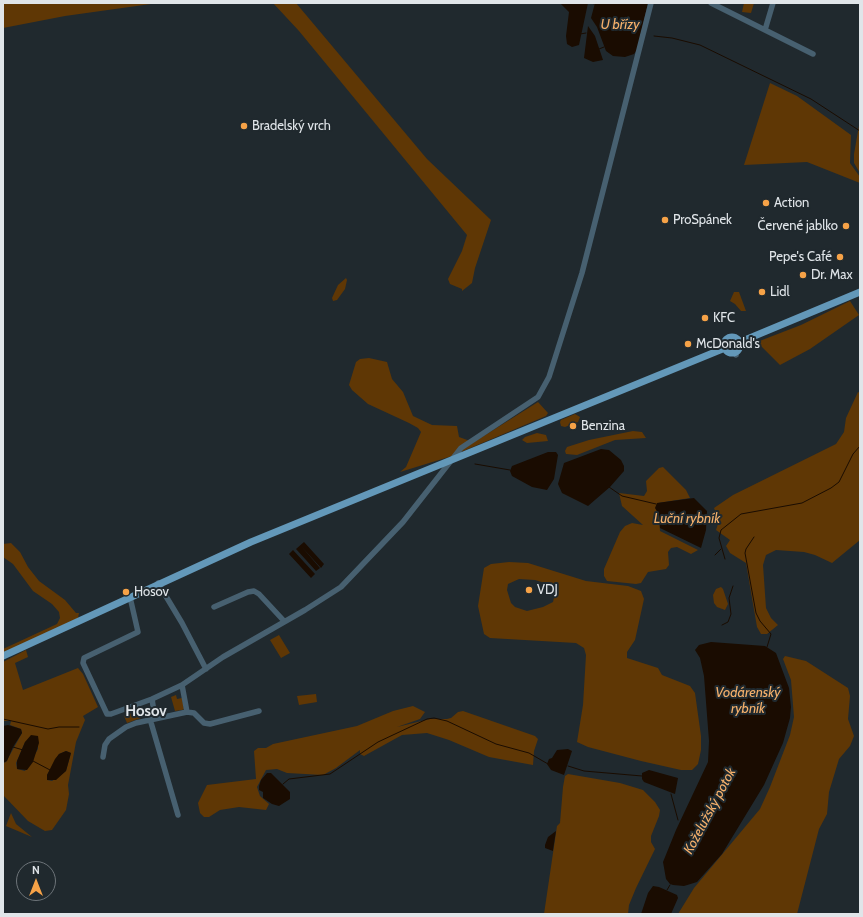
<!DOCTYPE html>
<meta charset="utf-8">
<style>
body{margin:0}
#map{position:relative;width:863px;height:917px;overflow:hidden;background:#20292e;font-family:Cabin,sans-serif}
canvas{display:block}
.frame{position:absolute;inset:0;border:4px solid #e0e5e9;pointer-events:none}
.north{position:absolute;left:16px;top:861px;width:40px;height:40px;box-sizing:border-box;background:#20292e;border:1px solid #6d7479;border-radius:50%;rotate:0deg;font-size:11px;font-weight:700;line-height:16px;text-align:center;color:#e0e5e9}
.north::after{content:'';display:block;margin:auto;width:14px;height:18px;background:#f6a247;clip-path:polygon(50% 0,100% 100%,50% 72%,0 100%)}
</style>
<div id="map">
<canvas width="863" height="917"></canvas>
<div class="frame"></div>
<div class="north">N</div>
</div>
<script>
const context = document.querySelector('canvas').getContext('2d');
context.lineJoin = 'round';
function paint(path, color) { context.fillStyle = color; context.fill(path, 'evenodd'); }
const toPath = rows => new Path2D(rows.map(r => 'M' + r).join(''));
function strokePath(path, color, width, dash) { context.strokeStyle = color; context.lineWidth = width; context.lineCap = dash ? 'butt' : 'round'; context.setLineDash(dash || []); context.stroke(path); }
function write(font, color, halo, rows, align = 'center') {
  context.font = font + ' Cabin,sans-serif'; context.lineWidth = 4; context.setLineDash([]); context.textBaseline = 'middle'; context.strokeStyle = halo; context.fillStyle = color; for (const [text, x, y, turn = 0] of rows) {
    context.save(); context.translate(x, y); context.rotate((+turn || 0) * Math.PI / 180); context.textAlign = isNaN(turn) ? turn : align; if (halo) context.strokeText(text, 0, 0); context.fillText(text, 0, 0); context.restore();
  }
}
paint(toPath([
 [3,3,158,3,65,16,3,28],
 [273,3,296,3,427,159,491,220,475,268,472,283,462,291,462,289,450,284,448,279,462,251,467,235,299,31],
 [744,3,754,3,751,13,742,12],
 [770,83,797,96,851,135,850,163,860,177,860,183,807,162,744,165],
 [860,120,860,173,854,163,854,154],
 [346,278,347,280,345,289,337,300,333,301,332,298,338,285],
 [734,292,739,292,746,311,741,311,735,304,730,301],
 [850,301,859,315,810,349,780,365,757,342,801,325],
 [369,358,387,362,392,379,403,392,413,416,432,425,457,426,459,437,470,441,452,456,400,472,406,467,421,432,418,428,409,423,368,404,352,390,349,385,356,362,360,359],
 [858,392,860,393,860,540,832,563,815,555,804,552,776,550,766,555,763,565,766,608,771,618,778,625,767,634,761,634,757,627,746,563,730,553,726,546,730,540,716,530,719,521,714,508,733,495,836,444,844,432,846,418],
 [538,402,548,413,546,416,461,452,463,449],
 [575,414,580,417,578,422,565,427,561,426,560,422,561,420],
 [633,431,642,432,646,438,615,440,577,455,566,454,565,451,567,447,589,440],
 [537,433,546,435,548,441,527,443,522,440,525,437],
 [663,467,686,490,690,498,658,503,660,531,698,550,691,554,677,547,671,548,668,552,669,565,666,569,648,572,641,583,636,584,607,581,604,576,604,569,620,532,625,526,632,523,643,525,622,506,619,493,644,496,647,491,646,481,659,468],
 [11,543,20,552,28,567,39,581,65,600,76,613,79,613,78,618,3,653,3,649,57,624,60,618,59,612,52,604,33,591,13,564,3,557,3,544],
 [509,562,528,563,586,581,628,586,641,591,644,599,635,640,627,652,627,658,658,668,662,675,690,686,695,693,701,736,701,750,698,764,692,770,681,770,641,761,588,747,577,742,583,705,586,655,584,648,576,643,490,638,484,634,478,606,484,568,491,564],
 [519,579,535,580,548,584,555,593,553,602,543,607,527,611,515,607,511,603,507,590,508,584],
 [721,587,723,589,728,604,725,610,717,607,714,603,713,595,716,589],
 [279,635,290,653,281,658,270,640],
 [26,650,28,657,15,663,23,690,78,668,83,674,98,707,83,716,85,720,76,742,68,785,69,794,66,810,52,830,45,831,28,821,3,795,3,763,6,762,22,733,21,729,10,725,11,721,3,721,3,662],
 [38,737,38,749,25,771,17,769,16,763,25,742],
 [66,751,71,753,66,771,52,781,47,780,47,775,59,754],
 [785,656,806,661,848,688,850,696,848,719,854,736,850,746,839,759,829,792,827,814,819,829,797,914,678,914,694,888,760,809,770,787,790,735,794,717,791,680,783,659],
 [316,694,317,702,299,705,297,696],
 [176,695,177,699,182,698,184,709,182,710,175,711,171,697],
 [413,706,425,712,420,719,397,727,430,719,447,719,451,718,458,712,463,711,535,736,538,739,534,751,533,765,489,757,449,740,427,733,402,735,364,756,360,754,360,750,336,768,323,775,287,773,277,769,266,770,257,787,260,796,269,804,266,810,239,807,220,810,209,817,204,817,200,813,198,803,207,785,256,779,254,751,258,748,266,748,273,744,357,726,393,711],
 [138,711,141,718,127,723,124,716],
 [568,774,620,783,643,790,655,802,660,810,659,816,651,836,651,842,655,849,636,888,629,905,628,914,544,914,557,826,560,823,563,787,565,776],
 [11,813,16,824,32,837,6,826]
]), '#5f3705');
paint(toPath([
 [560,3,588,3,579,45,572,47,567,44,566,36,569,12],
 [595,3,648,3,637,50,634,54,625,57,613,56,606,51,597,27,591,18],
 [588,26,595,36,603,60,593,62,584,58],
 [601,449,609,450,621,460,624,466,624,471,610,487,588,506,562,493,558,484,564,463],
 [548,452,556,452,558,455,554,479,547,490,532,487,512,476,510,471,512,466],
 [694,498,707,511,706,530,701,548,660,528,659,515,655,508,657,503],
 [304,542,324,564,321,568,301,546,320,568,316,571,296,549],
 [293,550,315,574,311,578,289,554],
 [711,642,765,646,776,653,789,688,791,707,790,718,783,743,764,785,722,854,697,882,684,886,673,885,670,884,666,879,663,862,676,830,708,762,709,741,704,676,700,658,695,650,699,645],
 [8,725,21,729,22,733,13,747,7,761,3,763,3,726],
 [31,735,38,736,39,743,33,762,27,770,17,769,17,761,25,742],
 [568,749,572,751,564,775,551,770,547,764,549,759,552,758,557,750],
 [66,751,71,753,66,771,56,780,47,780,47,775,55,759,59,754],
 [649,770,678,778,675,794,644,782,642,779,642,773],
 [267,773,271,773,290,792,290,799,279,806,272,804,263,798,263,792,259,790,259,786,261,780],
 [556,831,553,850,553,851,545,848,545,845,548,837],
 [653,886,659,887,677,895,678,898,671,914,641,914,648,893]
]), '#1a0c01');
strokePath(toPath([
 [592,3,594,4],
 [580,34,586,33],
 [654,36,672,38,700,45,811,99,860,131],
 [599,49,604,47],
 [475,464,510,470],
 [609,487,622,496,656,504],
 [754,537,746,549,745,553,756,613,760,621,771,634,767,647],
 [715,555,721,549],
 [725,559,719,538,721,530,741,514,802,503,831,488,839,482,853,454,860,446],
 [722,625,728,622,731,614,729,598,733,586],
 [3,719,48,729,59,727,79,727],
 [13,747,23,750],
 [33,761,50,770],
 [568,766,584,771,642,776],
 [283,784,289,779,330,774,378,742,427,719,434,718,447,721,496,744,529,753,548,764],
 [671,794,678,820],
 [667,890,670,885]
]), '#1a0c01', 1);
strokePath(toPath([
 [711,3,813,54],
 [765,30,773,3],
 [735,352,736,355],
 [158,583,182,623,206,669],
 [130,597,138,632,84,658,83,663,107,714,111,714,152,699,182,685,223,657,305,610,341,587,403,522,461,448,538,397,549,377,582,273,651,3],
 [214,607,248,592,254,591,259,594,284,621],
 [182,685,187,712],
 [152,699,155,718],
 [150,719,178,815],
 [103,757,105,745,109,739,126,727,136,723,187,712,194,713,204,723,210,724,259,711]
]), '#476070', 5.5);
strokePath(toPath([
 '724 345a8 8 0 1 1 16 0a8 8 0 1 1-16 0Z',
 [740,342,860,292],
 [3,656,251,542,725,348]
]), '#6398b9', 7);
for (const [x, y, r, color] of [
 [244,126,4,"#f6a247"],
 [766,203,4,"#f6a247"],
 [665,220,4,"#f6a247"],
 [846,226,4,"#f6a247"],
 [840,257,4,"#f6a247"],
 [803,275,4,"#f6a247"],
 [762,292,4,"#f6a247"],
 [705,318,4,"#f6a247"],
 [688,344,4,"#f6a247"],
 [573,426,4,"#f6a247"],
 [529,590,4,"#f6a247"],
 [126,592,4,"#f6a247"]
]) { const dot = new Path2D(); dot.arc(x, y, r, 0, 2 * Math.PI); context.fillStyle = color; context.fill(dot); strokePath(dot, '#20292e', 1.5); }
write('13px', '#e0e5e9', '#20292e', [
 ["Bradelský vrch",252,126],
 ["Action",774,203],
 ["ProSpánek",673,220],
 ["Červené jablko",838,226,"right"],
 ["Pepe's Café",832,257,"right"],
 ["Dr. Max",811,275],
 ["Lidl",770,292],
 ["KFC",713,318],
 ["McDonald's",696,344],
 ["Benzina",581,426],
 ["VDJ",537,590],
 ["Hosov",134,592]
], 'left');
write('italic 14px', '#f5b06b', '#20292e', [
 ["U břízy",620,25],
 ["Luční rybník",687,519],
 ["Vodárenský",748,693],
 ["rybník",748,709],
 ["Koželužský potok",710,811,-62]
]);
write('bold 15px', '#e0e5e9', '#20292e', [
 ["Hosov",146,712]
]);
</script>
